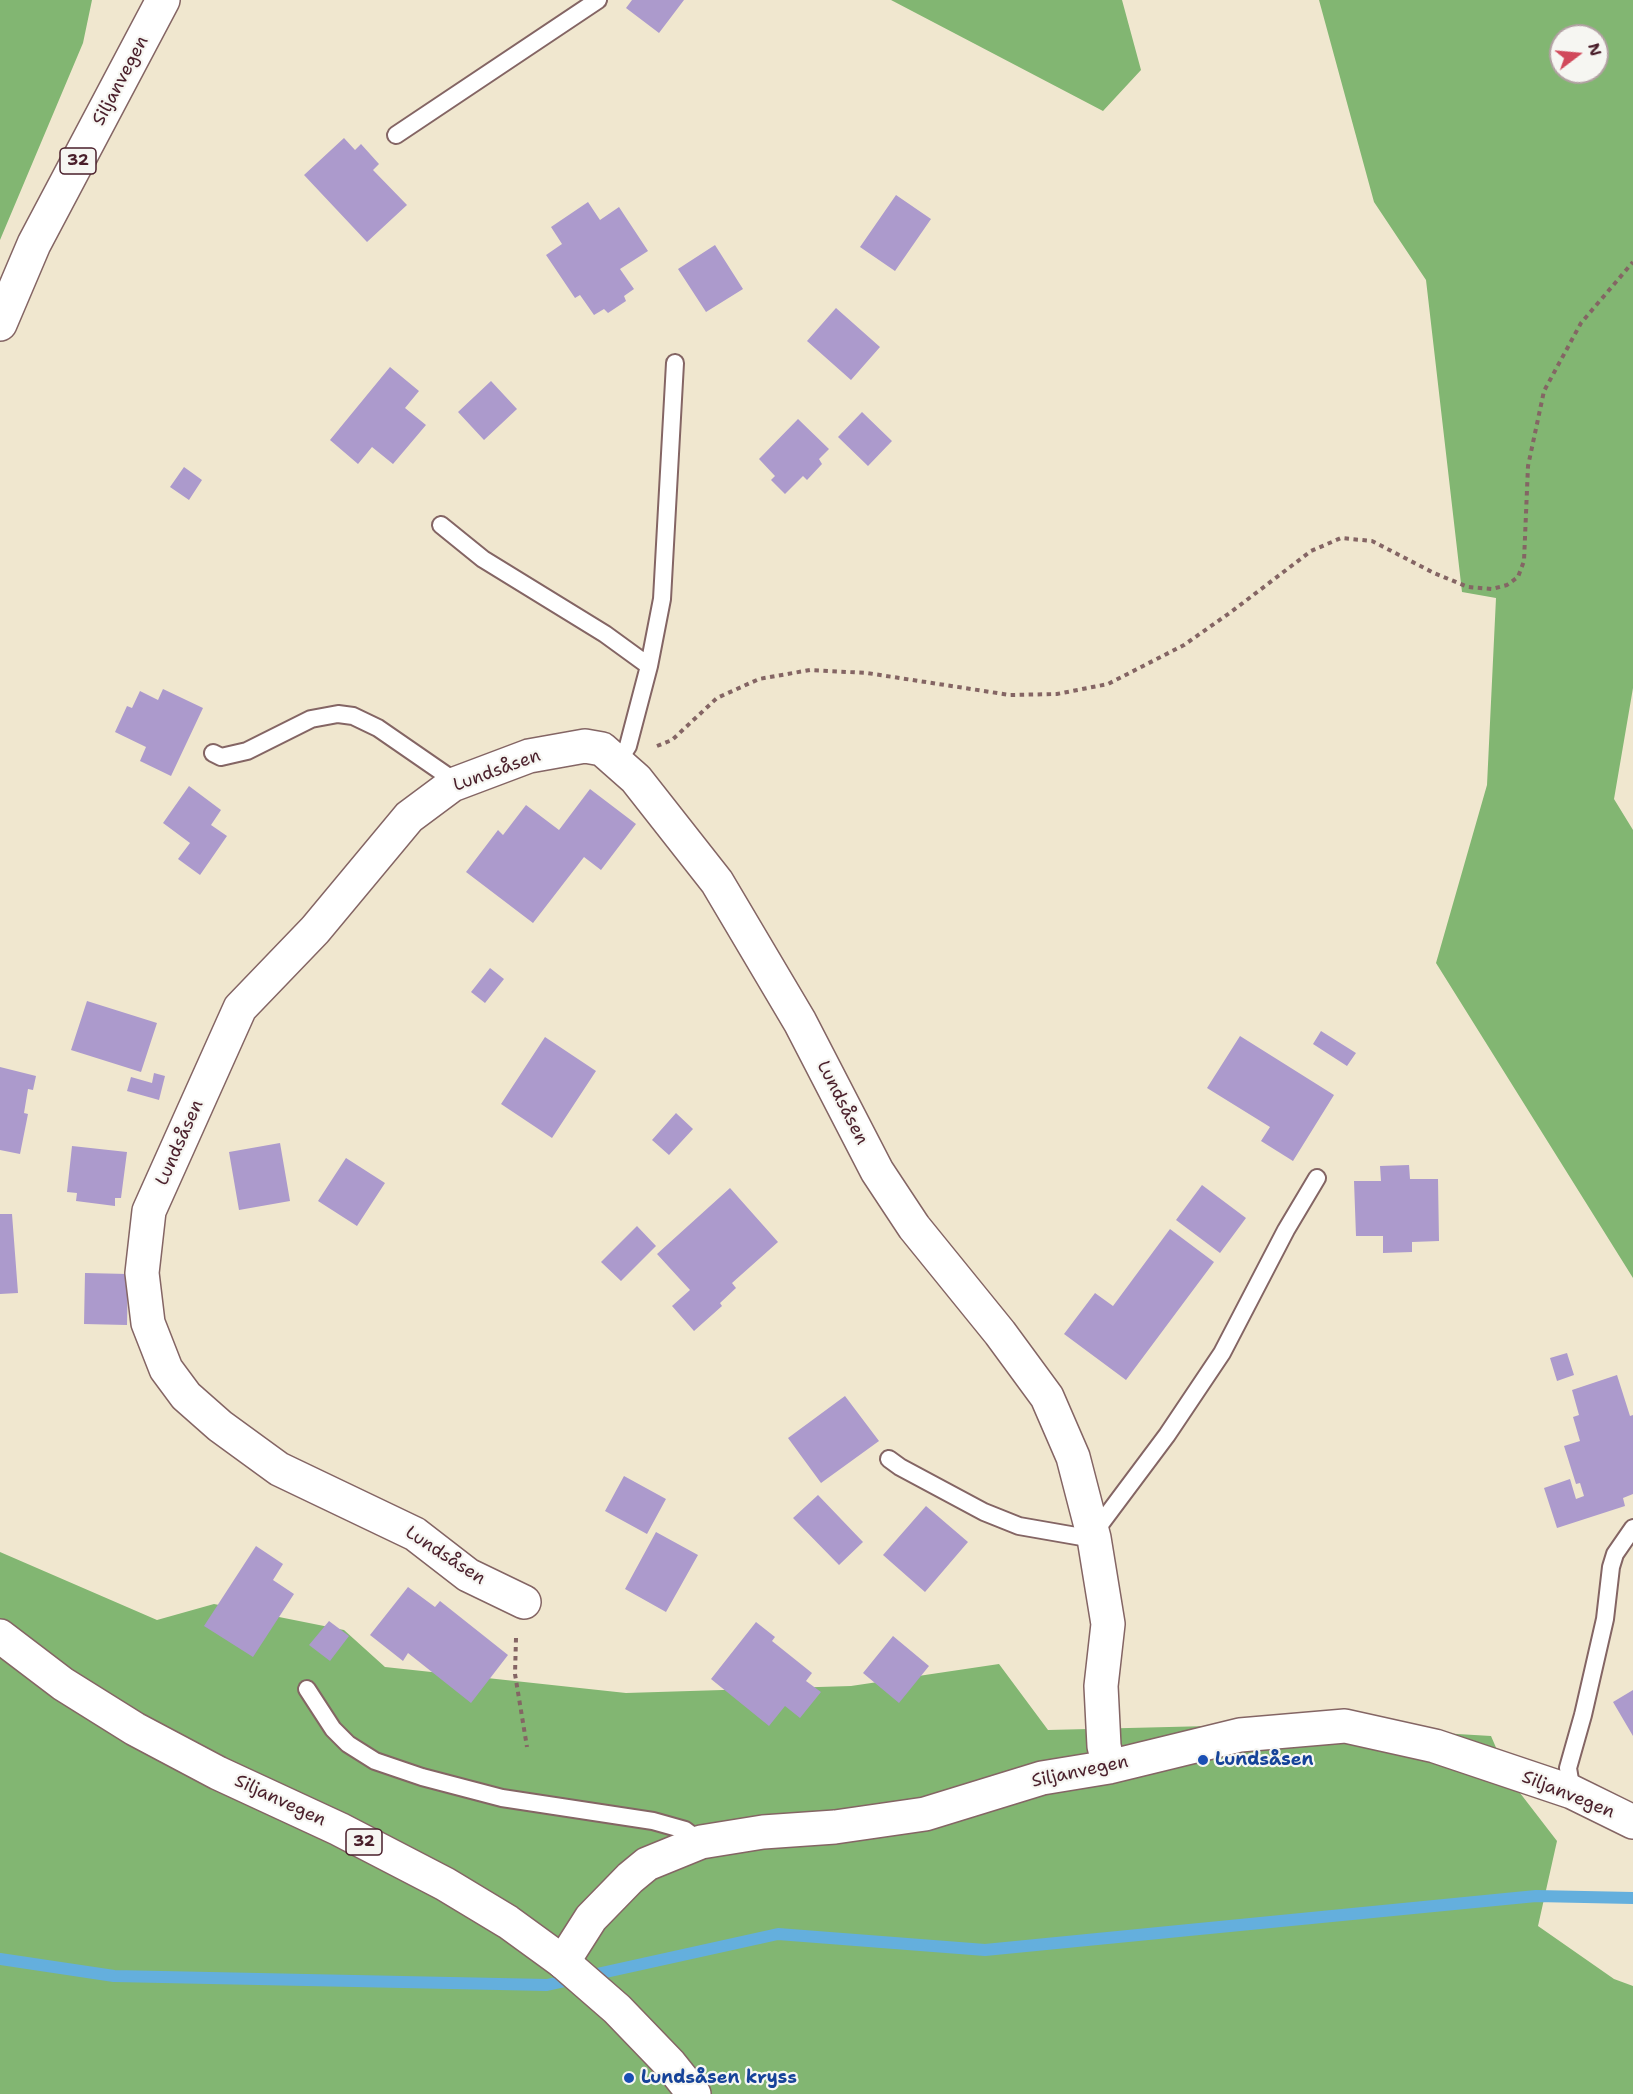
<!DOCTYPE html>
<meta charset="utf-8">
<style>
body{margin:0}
#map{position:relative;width:1633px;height:2094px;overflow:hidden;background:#f0e7cf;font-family:"Shantell Sans",sans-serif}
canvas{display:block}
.north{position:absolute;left:1549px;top:24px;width:60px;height:60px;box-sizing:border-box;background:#f6f6f2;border:2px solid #b1a0a2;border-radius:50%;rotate:74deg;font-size:16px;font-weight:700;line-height:24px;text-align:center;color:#4a1f2b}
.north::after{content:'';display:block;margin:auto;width:21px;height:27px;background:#d1495b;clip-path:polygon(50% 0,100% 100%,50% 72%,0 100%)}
</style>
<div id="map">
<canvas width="1633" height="2094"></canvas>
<div class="north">N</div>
</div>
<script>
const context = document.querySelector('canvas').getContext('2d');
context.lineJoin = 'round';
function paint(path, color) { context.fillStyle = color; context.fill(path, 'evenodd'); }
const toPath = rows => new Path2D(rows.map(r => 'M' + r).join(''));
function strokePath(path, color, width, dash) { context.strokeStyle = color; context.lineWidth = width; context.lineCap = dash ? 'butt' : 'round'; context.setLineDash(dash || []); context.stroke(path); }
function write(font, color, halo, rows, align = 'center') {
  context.font = font + ' "Shantell Sans",sans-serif'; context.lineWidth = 4.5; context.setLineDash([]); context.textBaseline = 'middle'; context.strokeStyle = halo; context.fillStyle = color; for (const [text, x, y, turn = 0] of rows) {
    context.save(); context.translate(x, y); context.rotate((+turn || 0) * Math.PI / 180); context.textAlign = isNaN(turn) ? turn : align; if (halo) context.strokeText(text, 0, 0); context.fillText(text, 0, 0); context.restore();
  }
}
paint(toPath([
 [0,0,92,0,83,43,0,240],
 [891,0,1122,0,1141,70,1103,111],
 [1319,0,1633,0,1633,688,1614,799,1633,830,1633,1278,1436,963,1487,785,1496,598,1462,592,1426,280,1374,202],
 [1561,36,1597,36,1597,72,1561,72],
 [0,1552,157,1620,214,1604,344,1630,385,1667,626,1693,851,1686,999,1664,1048,1730,1290,1724,1491,1736,1510,1780,1557,1841,1538,1926,1614,1979,1633,1986,1633,2094,0,2094]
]), '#82b672');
strokePath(toPath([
 [0,1959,114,1976,547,1985,778,1934,985,1950,1536,1896,1633,1898]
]), '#64afdd', 12);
paint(toPath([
 [632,0,684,0,659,33,626,8],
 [344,138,355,150,361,144,379,164,373,170,407,205,367,242,304,175],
 [896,195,931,219,895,271,860,247],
 [588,202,600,220,619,207,648,251,620,269,634,289,624,296,626,301,608,313,604,309,594,315,580,295,575,298,546,255,562,244,551,227],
 [715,245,743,289,706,312,678,269],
 [836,308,880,347,851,380,807,341],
 [390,367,419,391,405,408,426,425,393,464,372,447,358,464,330,440],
 [491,381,517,409,484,440,458,412],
 [862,412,892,441,868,466,838,437],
 [798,419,829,449,819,459,822,464,807,480,803,476,785,494,771,480,775,476,759,459],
 [184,467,202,480,189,500,170,487],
 [163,689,203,708,171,776,140,761,146,747,115,732,127,706,132,708,140,691,158,700],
 [189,786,221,810,211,825,227,836,200,875,178,859,190,843,163,823],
 [590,789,636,824,601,870,584,857,533,923,466,872,498,830,503,835,526,805,559,830],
 [490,968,504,979,485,1003,471,992],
 [87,1001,157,1023,141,1072,71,1050],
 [1321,1031,1356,1053,1347,1066,1313,1044],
 [1240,1036,1334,1095,1293,1161,1261,1141,1270,1127,1207,1088],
 [545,1037,596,1071,552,1138,501,1104],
 [0,1067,36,1076,33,1090,28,1089,24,1113,28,1114,20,1154,0,1150],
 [154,1073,165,1076,159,1100,127,1091,131,1077,152,1083],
 [676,1113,693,1129,669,1155,652,1140],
 [280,1143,290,1201,239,1210,229,1152],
 [72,1146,127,1152,121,1198,115,1198,115,1206,76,1201,77,1193,67,1192],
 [346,1158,385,1183,357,1226,318,1201],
 [1409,1165,1410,1179,1438,1179,1439,1241,1412,1242,1412,1252,1383,1253,1383,1236,1356,1236,1354,1181,1381,1181,1380,1166],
 [1202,1185,1246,1218,1220,1253,1176,1220],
 [730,1188,778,1242,732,1283,736,1288,720,1303,722,1306,694,1331,672,1306,690,1290,657,1254],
 [0,1214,12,1214,18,1293,0,1294],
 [637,1226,656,1246,621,1281,601,1262],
 [1170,1229,1214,1262,1126,1380,1064,1334,1095,1293,1113,1306],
 [85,1273,128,1274,127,1325,84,1324],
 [1567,1353,1574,1375,1557,1381,1550,1358],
 [1617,1375,1630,1416,1633,1415,1633,1494,1623,1498,1625,1506,1557,1528,1544,1488,1570,1479,1576,1499,1584,1496,1580,1483,1576,1484,1564,1446,1580,1441,1573,1417,1579,1415,1572,1390],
 [845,1396,879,1441,821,1483,788,1438],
 [624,1476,666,1499,647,1534,605,1511],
 [818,1495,863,1542,839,1565,793,1518],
 [926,1506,968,1542,925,1592,883,1555],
 [656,1532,698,1555,666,1612,625,1589],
 [256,1546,283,1564,273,1580,294,1594,253,1657,204,1626],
 [408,1587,435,1607,440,1601,508,1655,471,1703,408,1653,403,1661,370,1635],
 [329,1621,349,1636,330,1661,309,1645],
 [756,1622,775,1637,772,1641,812,1673,806,1681,821,1692,800,1718,785,1706,769,1726,711,1679],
 [893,1636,929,1666,899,1703,863,1673],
 [1633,1690,1633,1736,1613,1702]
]), '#ac9acc');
const service = toPath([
 [396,135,598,0],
 [441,525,483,559,605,634,649,666],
 [213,753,221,757,247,751,311,719,338,714,353,716,378,728,449,777,452,785],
 [618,762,628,746,649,666,662,599,675,363],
 [889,1459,900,1467,984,1512,1019,1526,1082,1537,1094,1538],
 [1091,1525,1102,1522,1167,1435,1222,1353,1286,1230,1317,1178],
 [307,1689,333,1729,348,1744,375,1761,422,1777,502,1798,653,1821,685,1830,701,1842],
 [1572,1792,1568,1768,1583,1715,1605,1619,1611,1567,1615,1554,1633,1528]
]);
const minor = toPath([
 [524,1602,468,1575,415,1534,279,1469,220,1426,186,1396,166,1369,148,1323,142,1273,149,1211,240,1008,315,930,409,817,452,785,529,756,585,746,602,749,636,779,717,882,800,1022,877,1171,914,1227,1000,1333,1047,1397,1073,1457,1094,1538,1108,1624,1101,1686,1104,1746,1109,1767],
 [563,1962,591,1918,630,1878,647,1864,701,1842,763,1832,835,1827,925,1814,1042,1778,1109,1767,1240,1735,1345,1726,1435,1746,1572,1792,1633,1822]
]);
const primary = toPath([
 [0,324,34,244,163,0],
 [0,1636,63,1684,135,1729,218,1773,339,1829,445,1884,508,1922,563,1962,617,2009,670,2064,694,2094]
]);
strokePath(service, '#846564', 20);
strokePath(minor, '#846564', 36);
strokePath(primary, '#846564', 36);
strokePath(toPath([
 [657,746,672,740,717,698,759,679,810,670,867,673,1010,695,1057,694,1108,684,1184,645,1231,612,1311,551,1341,538,1372,541,1434,573,1468,587,1492,589,1507,585,1518,577,1524,561,1528,466,1544,391,1581,323,1633,262],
 [516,1638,515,1674,527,1747]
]), '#846564', 4, [4.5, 4.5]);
strokePath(service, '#fff', 16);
strokePath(minor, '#fff', 33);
strokePath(primary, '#fff', 33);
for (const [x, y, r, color] of [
 [1203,1760,6,"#1a4fb4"],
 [629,2078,6,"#1a4fb4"]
]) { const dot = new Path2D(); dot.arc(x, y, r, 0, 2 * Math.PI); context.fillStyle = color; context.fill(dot); strokePath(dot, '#f6f6f2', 2); }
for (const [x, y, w] of [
 [78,161,36],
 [364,1842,36]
]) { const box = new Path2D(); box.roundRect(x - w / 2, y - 13, w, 26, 4.5); context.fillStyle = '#f6f6f2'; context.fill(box); strokePath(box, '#4a1f2b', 1.5); }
write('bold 16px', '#4a1f2b', null, [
 ["32",78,161],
 ["32",364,1842]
]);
write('18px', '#4a1f2b', '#f6f6f2', [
 ["Siljanvegen",121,81,-62],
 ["Lundsåsen",497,771,-20],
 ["Lundsåsen",842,1103,63],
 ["Lundsåsen",180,1143,-66],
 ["Lundsåsen",445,1556,33],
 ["Siljanvegen",1080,1772,-12],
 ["Siljanvegen",1568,1795,22],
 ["Siljanvegen",280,1801,25]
]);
write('bold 18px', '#164399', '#f6f6f2', [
 ["Lundsåsen",1215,1760],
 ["Lundsåsen kryss",641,2078]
], 'left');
</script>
